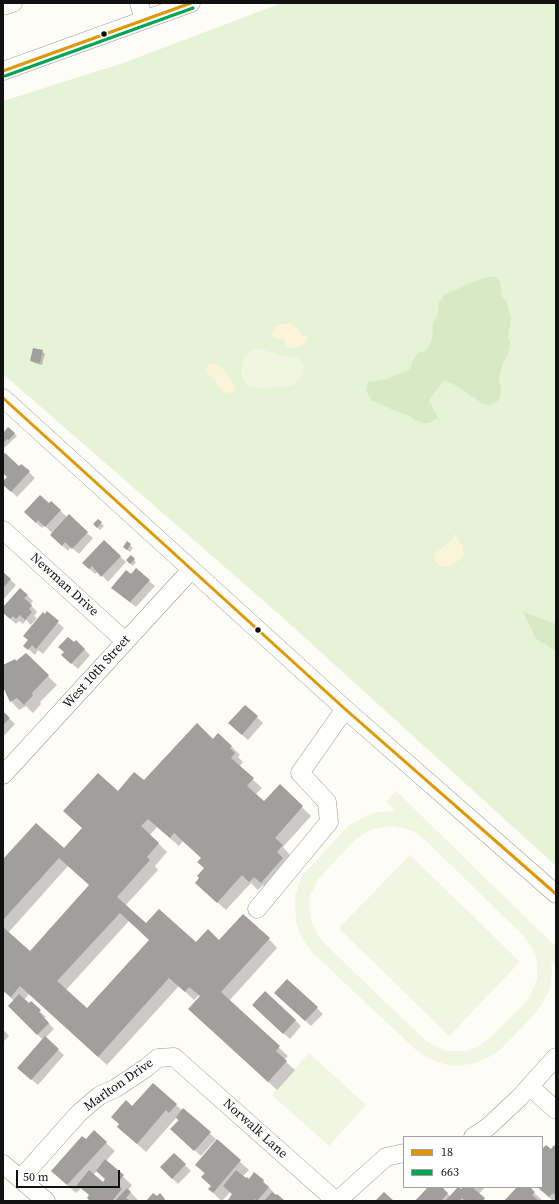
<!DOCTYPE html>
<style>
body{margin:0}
#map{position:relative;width:559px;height:1204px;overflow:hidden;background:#fdfcf7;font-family:"Source Serif 4",serif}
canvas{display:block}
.frame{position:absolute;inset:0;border:4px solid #111;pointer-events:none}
.legend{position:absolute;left:403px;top:1136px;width:140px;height:52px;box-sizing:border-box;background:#fff;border:1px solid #a0a0a0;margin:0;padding:5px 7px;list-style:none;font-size:12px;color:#111}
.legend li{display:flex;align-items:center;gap:8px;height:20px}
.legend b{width:20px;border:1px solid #a0a0a0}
.scale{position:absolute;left:16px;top:1170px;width:104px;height:18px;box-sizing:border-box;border:2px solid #111;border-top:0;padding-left:5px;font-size:12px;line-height:14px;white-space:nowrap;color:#111;-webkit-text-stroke:3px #fff;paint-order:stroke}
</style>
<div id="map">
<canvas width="559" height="1204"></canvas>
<div class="frame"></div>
<ul class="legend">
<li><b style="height:5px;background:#e09702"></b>18</li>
<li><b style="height:5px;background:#00a651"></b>663</li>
</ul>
<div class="scale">50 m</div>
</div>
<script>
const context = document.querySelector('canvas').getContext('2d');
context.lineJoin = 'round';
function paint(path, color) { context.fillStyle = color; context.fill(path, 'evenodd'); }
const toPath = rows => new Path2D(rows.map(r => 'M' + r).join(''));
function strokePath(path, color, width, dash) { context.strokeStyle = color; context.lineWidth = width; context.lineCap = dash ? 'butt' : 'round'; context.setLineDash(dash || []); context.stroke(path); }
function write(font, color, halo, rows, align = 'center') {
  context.font = font + ' "Source Serif 4",serif'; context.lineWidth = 4; context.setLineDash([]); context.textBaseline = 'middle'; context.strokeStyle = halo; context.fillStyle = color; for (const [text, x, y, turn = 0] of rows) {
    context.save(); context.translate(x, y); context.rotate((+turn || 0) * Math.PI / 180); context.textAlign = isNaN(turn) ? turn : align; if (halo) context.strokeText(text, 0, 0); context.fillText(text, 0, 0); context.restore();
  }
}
paint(toPath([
 [282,3,556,3,556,866,281,616,3,374,3,101,123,63]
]), '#e7f3d7');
paint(toPath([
 [494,276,500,281,502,297,507,303,511,318,508,337,510,343,508,355,503,363,499,378,501,390,499,400,490,406,483,404,467,393,453,384,443,381,429,400,438,418,429,423,422,423,407,415,395,411,371,400,366,390,368,382,387,379,410,369,412,362,418,353,427,350,432,339,433,323,437,316,439,302,444,295,478,280],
 [523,612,556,624,556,651,536,639]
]), '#d8eac5');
paint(toPath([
 [285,323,291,324,297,328,302,336,306,335,307,339,304,344,292,349,286,347,284,338,277,340,273,337,272,333,276,326],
 [210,364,216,364,222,368,234,385,235,388,234,392,225,393,219,388,215,380,206,372,207,368],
 [454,534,457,536,457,540,462,544,464,555,458,561,450,566,440,566,435,561,434,555,439,550,452,540]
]), '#fcf4d9');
paint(toPath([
 [258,348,283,356,298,358,304,366,303,374,299,380,293,385,287,386,259,388,248,385,244,382,241,373,242,361,246,354,253,349],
 [396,791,556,947,556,966,551,961,552,972,551,983,548,993,539,1009,500,1050,493,1055,476,1063,457,1066,448,1065,432,1060,417,1051,313,953,306,943,299,932,296,921,295,895,302,876,348,826,368,815,379,812,395,811,386,802],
 [391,826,406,829,414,832,424,839,524,936,535,953,537,962,537,979,531,994,527,1001,490,1038,475,1048,466,1051,447,1051,439,1048,426,1041,326,945,319,937,311,921,309,905,310,896,318,879,357,838,372,829],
 [410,855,520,962,449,1036,339,928],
 [309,1053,366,1105,329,1146,272,1095]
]), '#f0f6e1');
paint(toPath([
 [42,351,45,354,42,365,34,363,31,360],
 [9,428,17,436,4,448,3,435],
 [3,457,19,467,22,465,35,478,17,497,3,483,8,477,3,472],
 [51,502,67,517,93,538,79,554,71,547,68,551,57,541,52,533,44,525,42,528,31,518],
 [98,520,104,526,100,530,94,524],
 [104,541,126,562,108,582,98,571,95,574,83,563],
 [127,542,133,548,130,552,126,549],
 [131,556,136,562,133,566,127,560],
 [3,573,16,585,3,600],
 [131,575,149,581,155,586,136,607,118,593],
 [27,595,33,601,30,604,37,612,34,616,37,618,31,625,26,620,23,624,19,621,16,624,3,612,3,608],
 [47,613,64,628,43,654,38,650,35,655,25,646],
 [76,641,90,655,78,669,68,660,74,644],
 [26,655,57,685,40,702,41,704,33,713,26,706,19,710,11,701,3,684,3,666,16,662],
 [245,706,263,723,248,740,235,729],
 [3,713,15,724,3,737],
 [213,740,231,746,240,755,238,757,243,762,239,767,262,788,255,795,264,803,280,786,311,816,283,847,290,855,285,861,291,867,270,891,263,885,258,890,251,883,226,910,205,891,200,878,205,869,198,862,202,858,183,841,179,846,157,827,150,835,167,852,155,866,158,870,125,906,146,925,196,944,269,939,277,948,229,1001,288,1056,284,1060,295,1070,277,1090,198,1017,201,996,199,995,194,1000,179,986,107,1065,29,994,24,1000,29,1005,31,1003,46,1017,44,1018,54,1029,45,1038,64,1055,38,1085,24,1073,43,1040,9,1006,14,1001,3,990,3,861,64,850,118,792,144,782],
 [68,866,90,885,30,952,8,933],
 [129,921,150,940,87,1010,66,990],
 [281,999,317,1008,323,1014,311,1026],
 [259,1011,295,1020,301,1026,290,1039],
 [3,1029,9,1036,3,1042],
 [176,1105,216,1139,201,1156,178,1135,179,1121,176,1118,146,1152,118,1127,132,1107],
 [86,1141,106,1143,115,1151,106,1161,132,1185,128,1190,139,1201,91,1201,90,1195,82,1187,76,1193,61,1179],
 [97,1171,106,1180,103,1183,93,1175],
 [217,1141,249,1170,243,1176,249,1180,263,1181,277,1196,284,1201,230,1201,233,1195,230,1192,222,1201,218,1198,210,1189,212,1187,205,1174,196,1165],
 [556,1148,556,1201,553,1201,538,1187,542,1187,542,1151,551,1150],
 [174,1154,191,1171,178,1184,161,1167],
 [429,1187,440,1187,451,1197,461,1191,464,1187,485,1187,479,1194,486,1201,416,1201],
 [518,1187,521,1187,525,1190,528,1187,543,1201,506,1201]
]), '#0003');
paint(toPath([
 [33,348,43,350,40,363,30,361],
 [8,427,15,433,9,440,7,439,3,443,3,433],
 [5,453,19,466,21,464,30,471,11,492,3,485,3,481,7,477,3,473,3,455],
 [40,495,49,503,51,501,61,510,45,527,38,520,36,523,24,512],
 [69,514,88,532,72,549,65,542,62,546,50,535],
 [98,519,102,522,97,528,93,524],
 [104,540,121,556,101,577,92,566,89,569,82,563],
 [127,541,131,544,127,550,123,547],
 [131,555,135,559,130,564,126,560],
 [136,568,150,580,130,602,111,588,126,570,131,574],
 [3,572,11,579,3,588],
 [20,588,28,595,24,598,32,605,29,609,32,612,25,620,20,615,16,619,13,616,10,619,3,613,3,607],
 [47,611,59,621,36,649,32,645,28,650,23,646,28,640,23,636,43,612,45,614],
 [68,637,74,642,76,640,85,649,71,664,61,655,64,652,58,647],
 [26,653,49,675,32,693,33,695,24,705,17,698,10,702,3,687,3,665,15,659,16,661],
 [245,705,258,716,242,735,228,723],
 [3,711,10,718,3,725],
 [197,723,213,739,218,733,232,746,230,748,235,753,231,758,254,778,247,786,264,801,280,784,303,806,275,838,283,845,277,852,283,858,261,883,254,877,249,882,242,875,217,903,195,883,199,878,197,876,204,868,197,862,201,858,174,833,170,838,148,819,141,826,159,843,147,857,150,860,117,897,146,923,159,909,196,942,208,929,219,940,243,914,270,938,221,992,280,1046,276,1051,287,1061,268,1082,188,1009,200,996,189,987,185,992,169,978,98,1057,20,986,11,997,3,991,3,927,30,951,89,885,59,858,3,920,3,859,36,823,64,848,82,828,63,811,98,773,118,791,134,772,144,780],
 [120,913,149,940,87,1008,57,981],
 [287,979,318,1007,305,1021,274,993],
 [265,991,296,1020,283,1034,252,1005],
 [19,994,29,1003,31,1001,41,1010,39,1012,49,1023,37,1035,8,1006],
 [45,1036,59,1049,31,1080,17,1068],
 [153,1083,177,1104,169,1113,166,1110,137,1144,117,1127,119,1124,111,1117,126,1100,132,1106],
 [183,1108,211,1132,194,1151,170,1129,179,1120,176,1117],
 [94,1130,107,1142,67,1185,51,1171,82,1136,86,1139],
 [217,1139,241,1160,213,1193,208,1189,211,1186,201,1177,205,1173,195,1165],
 [546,1145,551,1149,554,1145,556,1147,556,1195,553,1193,549,1197,537,1187,542,1187,542,1149],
 [174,1153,186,1164,172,1179,160,1167],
 [105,1159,124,1175,117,1184,122,1189,112,1201,90,1201,87,1198,89,1195,77,1185,89,1170,103,1182,105,1179,96,1171],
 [236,1170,246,1178,247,1177,249,1179,254,1172,264,1180,263,1182,269,1187,257,1201,255,1199,253,1201,229,1201,228,1200,232,1194,223,1186],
 [428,1187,442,1187,448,1193,441,1201,415,1201],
 [458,1187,461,1189,463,1187,472,1187,485,1198,483,1201,465,1201,462,1198,460,1201,445,1201],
 [517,1187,523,1187,525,1188,526,1187,530,1187,535,1192,532,1195,539,1201,504,1201],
 [127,1188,131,1192,126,1198,130,1201,115,1201],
 [272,1192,276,1195,277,1194,285,1201,264,1201],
 [384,1192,394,1201,375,1201],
 [153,1193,157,1196,160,1193,165,1199,163,1201,146,1201]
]), '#a19f9c');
const minor = toPath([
 [139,3,144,20],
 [3,6,13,3],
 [3,71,191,3],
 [3,398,345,709,556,894],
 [3,530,125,641],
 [3,775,191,570],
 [257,909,329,822,327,802,300,773,345,709],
 [530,1087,556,1110],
 [473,1137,488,1127,519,1098,556,1057],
 [3,1164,46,1201],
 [21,1178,79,1113,99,1096,116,1088,146,1068,158,1058,174,1057,336,1201],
 [337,1201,386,1157,404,1153]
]);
strokePath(minor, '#979795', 19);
strokePath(minor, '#fffffe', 18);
strokePath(toPath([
 [3,71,191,3],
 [3,398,345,709,556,894]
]), '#e09702', 3);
strokePath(toPath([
 [5,76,193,8]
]), '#00a651', 3);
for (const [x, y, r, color] of [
 [104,34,3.5,"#111"],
 [258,630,3.5,"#111"]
]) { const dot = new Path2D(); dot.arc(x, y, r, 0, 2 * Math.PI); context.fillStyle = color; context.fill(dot); strokePath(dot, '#fff', 1.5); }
write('13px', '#111', '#fff', [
 ["Newman Drive",64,585,42],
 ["West 10th Street",97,672,-48],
 ["Marlton Drive",119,1085,-35],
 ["Norwalk Lane",255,1129,42]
]);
</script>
